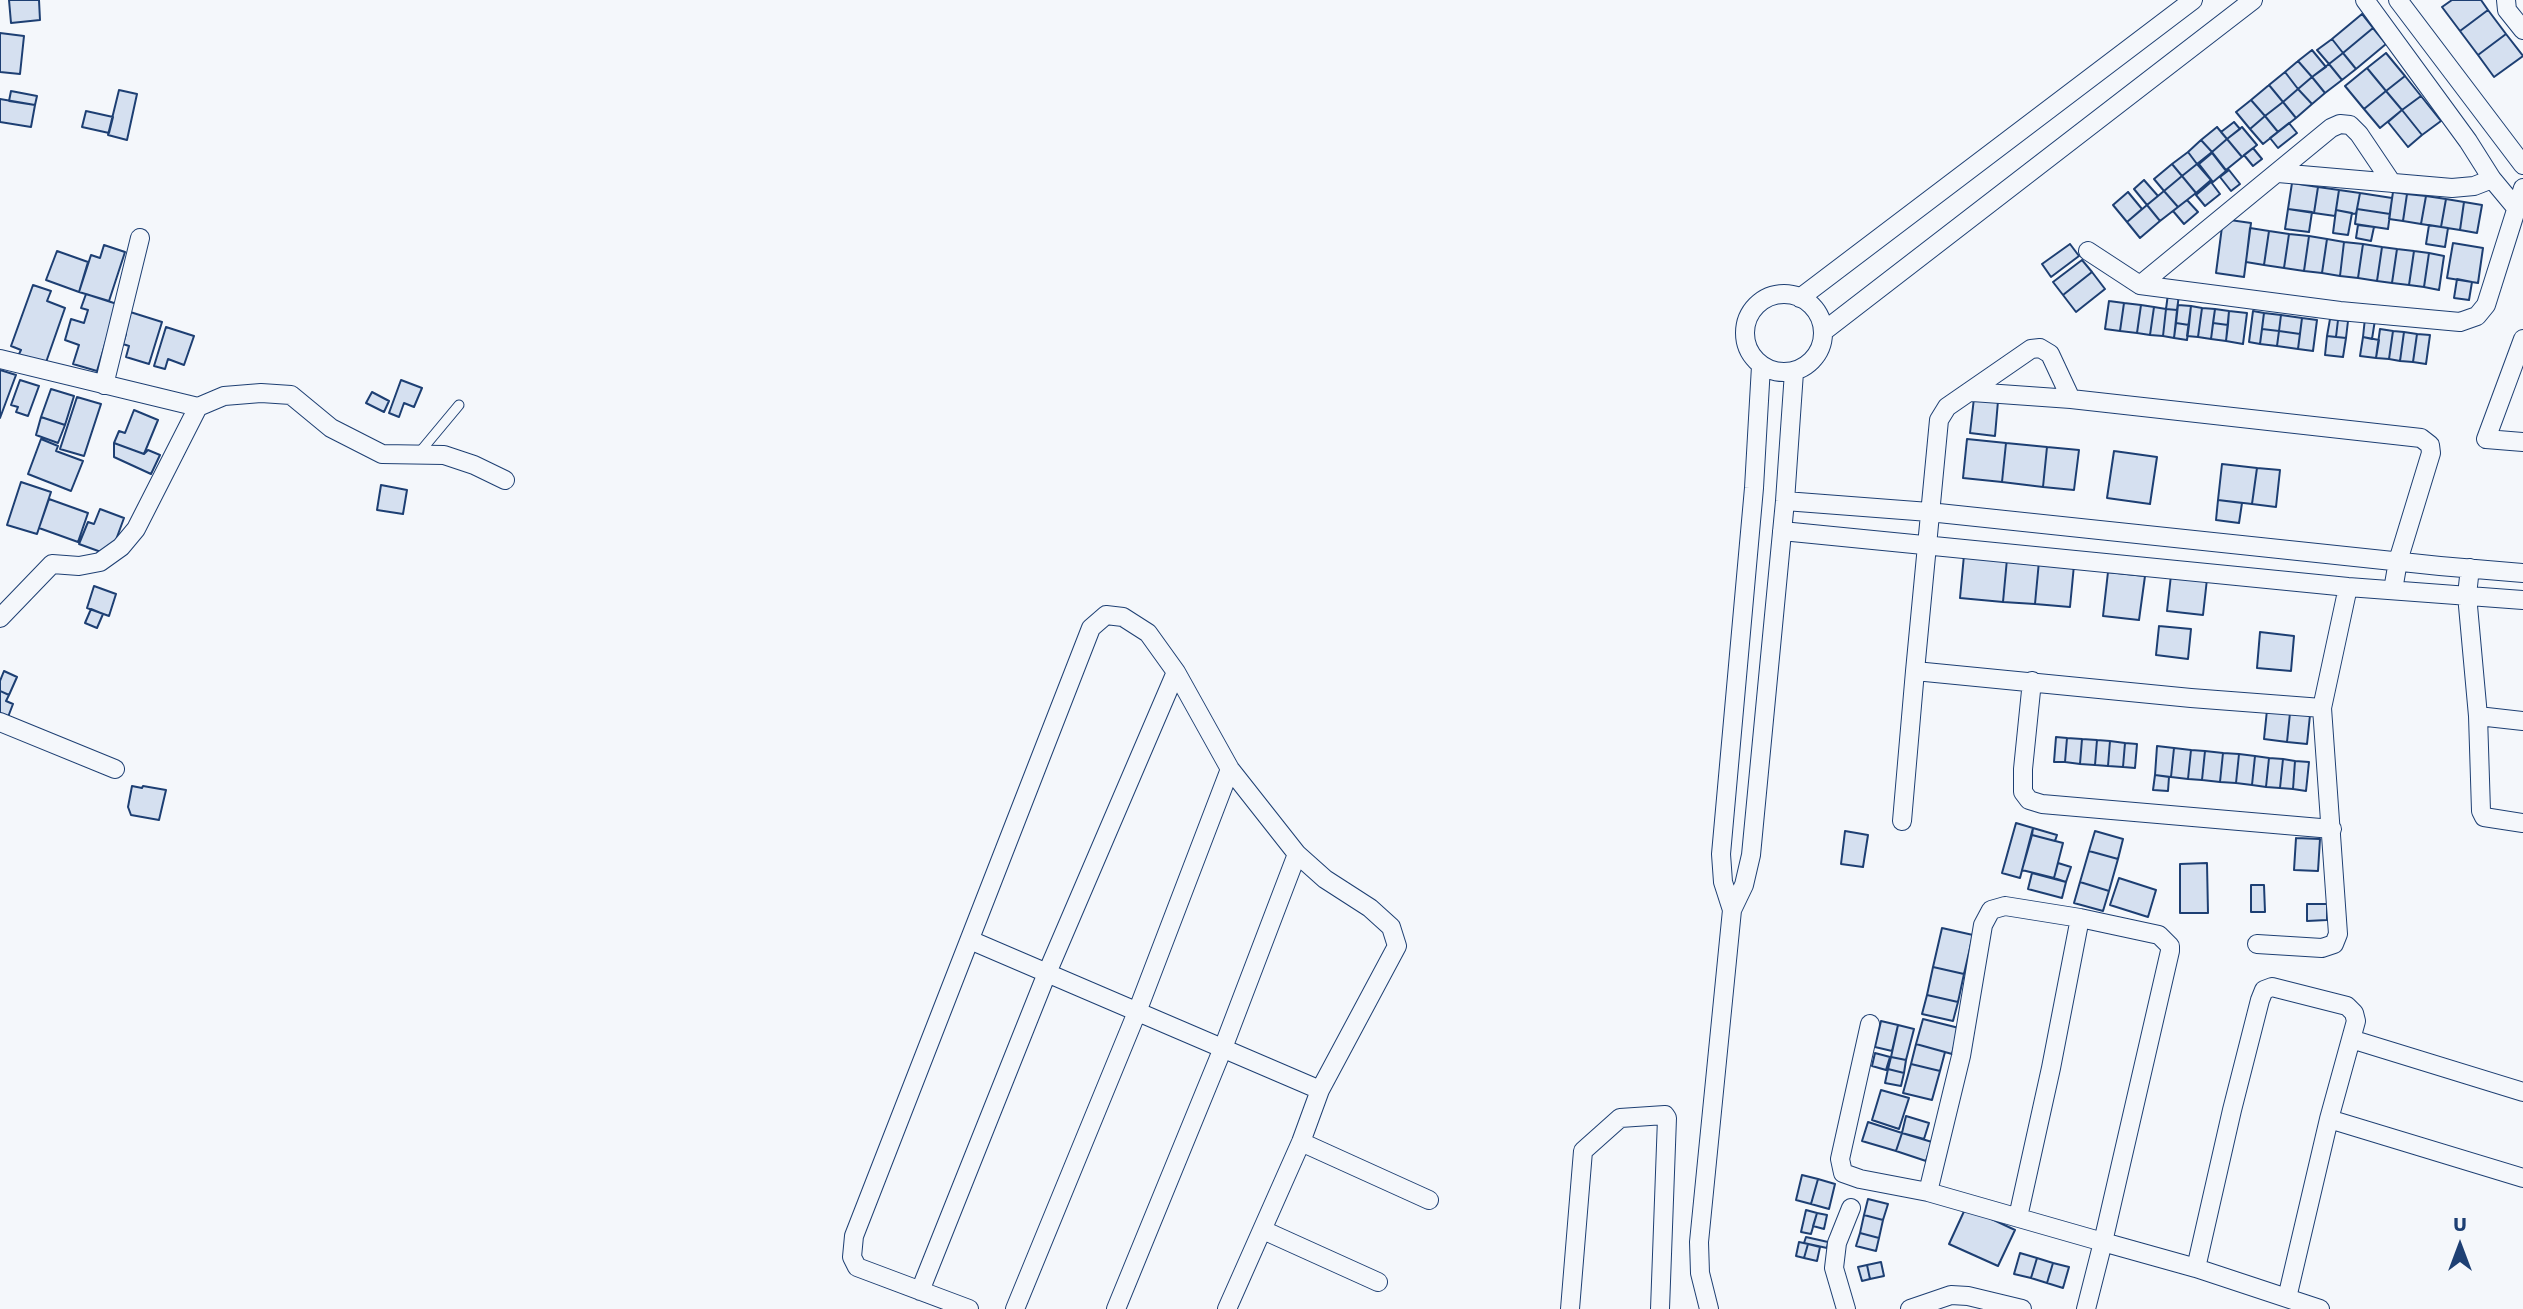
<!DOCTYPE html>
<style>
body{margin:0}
#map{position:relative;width:2523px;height:1309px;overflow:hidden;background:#f4f7fb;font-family:"Work Sans",sans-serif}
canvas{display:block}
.north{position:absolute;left:2425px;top:1211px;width:70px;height:70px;-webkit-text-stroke:5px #f4f7fb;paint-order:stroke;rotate:0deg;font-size:19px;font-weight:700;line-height:28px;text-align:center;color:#1d3f73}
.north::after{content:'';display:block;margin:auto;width:24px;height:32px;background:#1d3f73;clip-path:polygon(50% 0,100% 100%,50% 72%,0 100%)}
</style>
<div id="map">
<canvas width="2523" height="1309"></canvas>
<div class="north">U</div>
</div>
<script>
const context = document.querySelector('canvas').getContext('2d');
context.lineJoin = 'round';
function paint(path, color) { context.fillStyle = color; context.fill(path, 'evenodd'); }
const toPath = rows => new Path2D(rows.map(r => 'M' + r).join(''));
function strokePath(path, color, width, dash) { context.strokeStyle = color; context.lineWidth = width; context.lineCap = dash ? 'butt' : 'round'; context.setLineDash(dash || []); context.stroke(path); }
const building = toPath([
 [9,0,39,0,40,20,11,23,9,0],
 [2452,0,2481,0,2488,10,2460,31,2442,7,2452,0],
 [2488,10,2506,34,2478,55,2460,31,2488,10],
 [2362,14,2373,28,2343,53,2332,39,2362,14],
 [2373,28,2386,44,2356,69,2343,53,2373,28],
 [0,33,24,36,20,74,0,72,0,33],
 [2506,34,2523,56,2494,77,2478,55,2506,34],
 [2332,39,2343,53,2329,64,2317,50,2332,39],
 [2312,50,2326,67,2312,77,2298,61,2312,50],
 [2343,53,2356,69,2342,80,2329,64,2343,53],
 [2386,53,2405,76,2386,91,2367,68,2386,53],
 [2298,61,2312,77,2298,89,2285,72,2298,61],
 [2329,64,2342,80,2325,93,2312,77,2329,64],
 [2367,68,2386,91,2364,109,2345,86,2367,68],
 [2285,72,2298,89,2283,102,2269,85,2285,72],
 [2405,76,2421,96,2402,110,2386,91,2405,76],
 [2312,77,2325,93,2312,104,2298,89,2312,77],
 [2269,85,2283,102,2265,116,2251,100,2269,85],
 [2298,89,2312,104,2296,118,2283,102,2298,89],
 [119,90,137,94,127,140,108,135,119,90],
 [11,91,37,96,35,105,9,101,11,91],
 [2386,91,2402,110,2380,128,2364,109,2386,91],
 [2421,96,2441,121,2422,135,2402,110,2421,96],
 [0,99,35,105,31,127,0,122,0,99],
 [2251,100,2265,116,2250,129,2236,112,2251,100],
 [2283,102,2296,118,2278,132,2265,116,2283,102],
 [2402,110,2422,135,2408,147,2388,122,2402,110],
 [86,111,113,117,109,133,82,127,86,111],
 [2265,116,2278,132,2263,144,2250,129,2265,116],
 [2234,122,2240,129,2227,139,2221,132,2234,122],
 [2289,123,2297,133,2278,148,2270,138,2289,123],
 [2217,127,2227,139,2212,152,2201,140,2217,127],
 [2242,127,2257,145,2242,157,2227,139,2242,127],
 [2227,139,2242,157,2226,170,2212,152,2227,139],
 [2201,140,2212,152,2197,164,2188,152,2201,140],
 [2253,148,2262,159,2253,166,2244,155,2253,148],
 [2188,152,2197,164,2182,176,2172,164,2188,152],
 [2212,153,2226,171,2213,182,2199,164,2212,153],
 [2172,164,2182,176,2164,191,2154,179,2172,164],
 [2197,164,2211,180,2196,193,2182,176,2197,164],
 [2229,170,2240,184,2231,191,2220,177,2229,170],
 [2182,176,2196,193,2178,207,2164,191,2182,176],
 [2144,180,2158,196,2147,205,2134,189,2144,180],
 [2211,182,2220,194,2205,206,2196,195,2211,182],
 [2292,183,2318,187,2314,213,2288,209,2292,183],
 [2318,187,2339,190,2335,216,2314,213,2318,187],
 [2339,190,2360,193,2356,214,2336,210,2339,190],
 [2164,191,2178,207,2160,221,2147,205,2164,191],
 [2128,192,2142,209,2127,222,2113,205,2128,192],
 [2393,192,2407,194,2403,221,2389,219,2393,192],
 [2360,193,2392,198,2390,214,2357,209,2360,193],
 [2407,194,2426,196,2421,224,2403,221,2407,194],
 [2426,196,2446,199,2441,227,2421,224,2426,196],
 [2446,199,2464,202,2460,230,2441,227,2446,199],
 [2187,200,2198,212,2184,224,2173,211,2187,200],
 [2464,202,2482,205,2477,233,2460,230,2464,202],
 [2147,205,2160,221,2140,238,2127,222,2147,205],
 [2288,209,2312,212,2309,232,2285,229,2288,209],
 [2357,209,2390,214,2388,229,2355,224,2357,209],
 [2336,210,2352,213,2348,235,2333,233,2336,210],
 [2223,219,2251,223,2244,277,2216,273,2223,219],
 [2358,225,2374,227,2371,241,2356,238,2358,225],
 [2429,225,2448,228,2445,247,2426,244,2429,225],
 [2250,228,2269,231,2264,265,2246,262,2250,228],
 [2269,231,2289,234,2284,268,2264,265,2269,231],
 [2289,234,2309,236,2304,271,2284,268,2289,234],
 [2309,236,2327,239,2322,273,2304,271,2309,236],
 [2327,239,2344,242,2340,276,2322,273,2327,239],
 [2344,242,2363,244,2358,278,2340,276,2344,242],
 [2453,243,2483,248,2478,283,2447,278,2453,243],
 [2070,244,2079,256,2051,277,2042,264,2070,244],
 [2363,244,2382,247,2377,281,2358,278,2363,244],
 [104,245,125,252,109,301,79,292,91,255,100,258,104,245],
 [2382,247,2397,249,2392,283,2377,281,2382,247],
 [2397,249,2414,251,2409,285,2392,283,2397,249],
 [57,251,88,262,79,292,46,280,57,251],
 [2414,251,2429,253,2424,287,2409,285,2414,251],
 [2429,253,2444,256,2439,290,2424,287,2429,253],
 [2082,260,2092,272,2063,295,2053,282,2082,260],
 [2092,272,2105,289,2076,312,2063,295,2092,272],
 [2457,279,2472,282,2469,300,2454,298,2457,279],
 [33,285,51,291,47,301,65,308,44,368,17,358,21,350,11,346,33,285],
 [86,294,117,304,97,371,73,364,79,345,65,340,71,319,84,323,88,310,81,308,86,294],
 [2168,294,2179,295,2177,310,2166,309,2168,294],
 [2109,301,2124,303,2120,331,2105,329,2109,301],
 [2124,303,2141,305,2137,333,2120,331,2124,303],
 [2141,305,2154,307,2150,335,2137,333,2141,305],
 [2178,305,2191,306,2189,325,2176,323,2178,305],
 [2191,306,2202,308,2198,337,2187,336,2191,306],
 [2154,307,2166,309,2163,336,2150,335,2154,307],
 [2202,308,2215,309,2211,339,2198,337,2202,308],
 [2166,309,2177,310,2174,338,2163,336,2166,309],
 [2215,309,2229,311,2228,325,2213,323,2215,309],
 [127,311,162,322,149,364,126,357,129,346,123,344,126,334,121,333,127,311],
 [2229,311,2247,313,2243,344,2226,341,2229,311],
 [2253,311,2264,313,2260,344,2249,342,2253,311],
 [2264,313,2281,315,2279,331,2262,329,2264,313],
 [2281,315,2302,318,2300,334,2279,331,2281,315],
 [2302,318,2317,320,2313,351,2298,349,2302,318],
 [2365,318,2375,320,2372,339,2363,337,2365,318],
 [2330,319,2338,320,2336,337,2327,336,2330,319],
 [2338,320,2348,321,2346,338,2336,337,2338,320],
 [2176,323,2189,325,2187,340,2174,338,2176,323],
 [2213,323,2228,325,2226,341,2211,339,2213,323],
 [166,327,194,336,184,365,168,359,165,369,154,366,166,327],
 [2262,329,2279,331,2277,346,2260,344,2262,329],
 [2380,329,2393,331,2389,359,2376,358,2380,329],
 [2279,331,2300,334,2298,349,2277,346,2279,331],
 [2393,331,2404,332,2400,361,2389,359,2393,331],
 [2404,332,2417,334,2413,362,2400,361,2404,332],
 [2417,334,2430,335,2426,364,2413,362,2417,334],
 [2327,336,2346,338,2343,357,2325,355,2327,336],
 [2363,337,2379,340,2376,358,2360,356,2363,337],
 [0,370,16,375,0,418,0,370],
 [20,380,39,386,28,416,16,412,18,407,11,405,20,380],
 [401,380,422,388,414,407,404,403,399,417,389,413,401,380],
 [51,389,74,396,65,425,41,417,51,389],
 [372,392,389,401,384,412,366,403,372,392],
 [77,397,101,404,84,456,60,449,77,397],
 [1974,398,1998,401,1995,436,1970,433,1974,398],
 [134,410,158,420,144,454,114,443,119,431,125,433,134,410],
 [41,417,65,425,58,443,36,435,41,417],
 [41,439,58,446,56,451,83,461,71,491,28,474,41,439],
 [1967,439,2006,443,2002,482,1963,478,1967,439],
 [114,443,144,454,148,450,160,455,151,474,114,457,114,443],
 [2006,443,2047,447,2043,487,2002,482,2006,443],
 [2047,447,2079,450,2074,490,2043,487,2047,447],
 [2114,451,2157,457,2150,504,2107,498,2114,451],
 [2222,464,2257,468,2252,504,2218,500,2222,464],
 [2257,468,2280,470,2276,507,2252,504,2257,468],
 [21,482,51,492,37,534,7,525,21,482],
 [381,485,407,490,403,514,377,510,381,485],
 [49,499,88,513,78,542,39,528,49,499],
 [2218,500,2242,503,2239,523,2216,520,2218,500],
 [100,509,124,518,113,548,101,552,79,544,88,522,94,524,100,509],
 [1964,555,2007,559,2003,602,1960,598,1964,555],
 [2007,559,2039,561,2035,604,2003,602,2007,559],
 [2039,561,2074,565,2070,607,2035,604,2039,561],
 [2108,572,2145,576,2139,620,2103,616,2108,572],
 [2171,575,2207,579,2203,615,2167,611,2171,575],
 [94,586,116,594,109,616,87,608,94,586],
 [91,609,103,614,97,628,85,623,91,609],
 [2159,626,2191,629,2188,659,2156,655,2159,626],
 [2260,632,2294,636,2291,671,2257,668,2260,632],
 [4,671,17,677,9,695,0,691,0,681,4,671],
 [0,691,9,695,6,701,13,704,8,717,0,713,0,691],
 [2267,710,2290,713,2287,742,2264,739,2267,710],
 [2290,713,2310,715,2307,744,2287,742,2290,713],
 [2056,737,2067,738,2065,762,2054,762,2056,737],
 [2067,738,2082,739,2080,764,2065,762,2067,738],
 [2082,739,2097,740,2095,765,2080,764,2082,739],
 [2097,740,2110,741,2108,766,2095,765,2097,740],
 [2110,741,2125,743,2123,767,2108,766,2110,741],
 [2125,743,2137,744,2135,768,2123,767,2125,743],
 [2157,746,2174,748,2171,777,2155,775,2157,746],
 [2174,748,2191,750,2188,779,2171,777,2174,748],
 [2191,750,2205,751,2202,780,2188,779,2191,750],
 [2205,751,2223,753,2220,782,2202,780,2205,751],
 [2223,753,2239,754,2236,783,2220,782,2223,753],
 [2239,754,2255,756,2252,785,2236,783,2239,754],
 [2255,756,2269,758,2266,787,2252,785,2255,756],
 [2269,758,2283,759,2280,788,2266,787,2269,758],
 [2283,759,2295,761,2293,789,2280,788,2283,759],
 [2295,761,2309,762,2306,791,2293,789,2295,761],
 [2155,775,2169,777,2168,791,2153,790,2155,775],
 [132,786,142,788,143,786,166,790,159,820,131,815,128,807,132,786],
 [2016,823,2033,828,2020,878,2002,873,2016,823],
 [2033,828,2057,835,2055,841,2032,835,2033,828],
 [1845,831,1868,835,1863,867,1841,864,1845,831],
 [2095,831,2123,839,2118,859,2089,851,2095,831],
 [2032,835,2063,843,2054,878,2022,870,2032,835],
 [2296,838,2320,839,2318,871,2294,870,2296,838],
 [2089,851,2118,859,2109,891,2080,882,2089,851],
 [2058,863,2071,867,2066,882,2054,878,2058,863],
 [2207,863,2208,913,2180,913,2180,864,2207,863],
 [2032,873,2066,882,2062,898,2028,889,2032,873],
 [2119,878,2156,890,2148,917,2110,905,2119,878],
 [2080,882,2109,891,2103,911,2074,903,2080,882],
 [2251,885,2264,885,2265,912,2251,912,2251,885],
 [2307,904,2327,904,2327,920,2307,921,2307,904],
 [1942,928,1973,935,1964,974,1933,967,1942,928],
 [1933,967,1964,974,1958,1002,1927,995,1933,967],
 [1927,995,1958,1002,1953,1021,1922,1014,1927,995],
 [1923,1019,1959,1028,1952,1054,1916,1044,1923,1019],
 [1881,1021,1898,1025,1892,1051,1875,1047,1881,1021],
 [1898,1025,1914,1029,1906,1060,1891,1057,1898,1025],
 [1916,1044,1945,1052,1940,1071,1911,1064,1916,1044],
 [1875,1053,1890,1057,1886,1070,1872,1066,1875,1053],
 [1891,1057,1906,1060,1904,1073,1888,1069,1891,1057],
 [1911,1064,1940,1071,1932,1100,1903,1093,1911,1064],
 [1888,1069,1904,1073,1901,1086,1885,1083,1888,1069],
 [1881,1090,1909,1098,1899,1129,1872,1120,1881,1090],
 [1906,1116,1929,1123,1924,1139,1902,1133,1906,1116],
 [1868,1122,1902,1133,1896,1151,1862,1141,1868,1122],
 [1902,1133,1932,1142,1926,1161,1896,1151,1902,1133],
 [1802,1175,1818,1179,1811,1204,1796,1200,1802,1175],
 [1818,1179,1835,1184,1829,1209,1811,1204,1818,1179],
 [1868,1199,1888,1204,1883,1220,1864,1215,1868,1199],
 [1966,1207,2015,1230,1998,1266,1949,1244,1966,1207],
 [1806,1210,1817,1213,1811,1234,1801,1232,1806,1210],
 [1817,1213,1827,1215,1824,1229,1813,1226,1817,1213],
 [1864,1215,1883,1220,1879,1238,1860,1233,1864,1215],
 [1860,1233,1879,1238,1876,1251,1856,1246,1860,1233],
 [1806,1237,1828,1242,1827,1248,1804,1243,1806,1237],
 [1799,1242,1808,1244,1804,1258,1796,1256,1799,1242],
 [1808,1244,1820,1247,1817,1261,1804,1258,1808,1244],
 [2020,1253,2037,1258,2031,1278,2014,1274,2020,1253],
 [2037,1258,2053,1263,2047,1283,2031,1278,2037,1258],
 [1881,1262,1884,1276,1870,1279,1867,1265,1881,1262],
 [2053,1263,2069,1267,2063,1288,2047,1283,2053,1263],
 [1867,1265,1870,1279,1862,1281,1858,1267,1867,1265]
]);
paint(building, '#d5e0f0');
strokePath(building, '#1d3f73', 2);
const service = toPath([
 [419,453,459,405]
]);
const minor = toPath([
 [2365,0,2468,141,2492,179,2517,209],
 [2398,0,2523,165],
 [2506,0,2507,10,2523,30],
 [2278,173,2452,188,2474,186,2492,179],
 [2088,251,2140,285,2331,128,2340,124,2350,125,2359,134,2392,183],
 [2140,285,2340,311,2460,322,2477,316,2486,305,2523,188],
 '1745 333a39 39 0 1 1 78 0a39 39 0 1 1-78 0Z',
 [1800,298,2193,0],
 [1824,331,2253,0],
 [2523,339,2486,439,2523,442],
 [0,359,198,407,224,396,261,393,291,395,331,428,382,454,444,455,474,465,505,480],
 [104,385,140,238],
 [1972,392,2071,399],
 [1785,501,1929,512,2440,566,2523,573],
 [1782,531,2348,587,2523,600],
 [2470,568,2467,595,2478,716,2481,811,2484,817,2523,823],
 [0,618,52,564,79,566,100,562,121,547,136,529,198,407],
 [2032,681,2023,769,2023,792,2029,800,2042,804,2332,829],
 [2322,708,2348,587],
 [2478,716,2523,721],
 [0,722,115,769],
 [1902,821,1915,671],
 [1732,910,1723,882,1721,854,1754,488,1761,366],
 [970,940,1320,1090],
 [2257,944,2322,948,2334,944,2338,934,2322,708,2191,698,1915,671,1939,420,1947,407,2031,349,2040,348,2050,354,2071,399,2421,438,2430,445,2431,453,2398,561,2393,590],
 [1870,1024,1840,1159,1843,1173,1860,1179,1928,1192,2103,1242,2086,1309],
 [2351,1039,2523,1092],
 [2329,1119,2523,1178],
 [1301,1142,1429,1200],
 [1928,1192,1961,1056,1983,925,1991,910,2005,906,2080,918],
 [2018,1217,2051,1068,2080,918,2159,935,2170,946,2170,951,2103,1242,2196,1268,2320,1309],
 [1263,1230,1378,1282],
 [2196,1268,2232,1110,2260,1000,2264,990,2272,987,2347,1006,2354,1013,2356,1021,2329,1119,2287,1298],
 [920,1291,1047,973,1176,672],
 [969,1309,857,1267,852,1257,854,1236,1091,628,1106,615,1123,617,1148,633,1176,672,1230,769,1297,854,1325,879,1370,908,1391,927,1397,946,1320,1090,1301,1142,1227,1309],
 [1015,1309,1137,1012,1230,769],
 [1116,1309,1223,1048,1297,854],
 [1570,1309,1583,1151,1620,1118,1665,1115,1667,1118,1660,1309],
 [1709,1309,1700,1273,1699,1242,1732,910,1744,885,1751,855,1785,501,1794,372],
 [1846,1309,1834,1268,1837,1243,1851,1208],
 [1910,1309,1951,1295,1968,1296,2022,1309]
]);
strokePath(service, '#1d3f73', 11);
strokePath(minor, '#1d3f73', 20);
strokePath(service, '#f4f7fb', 9);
strokePath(minor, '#f4f7fb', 18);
</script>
